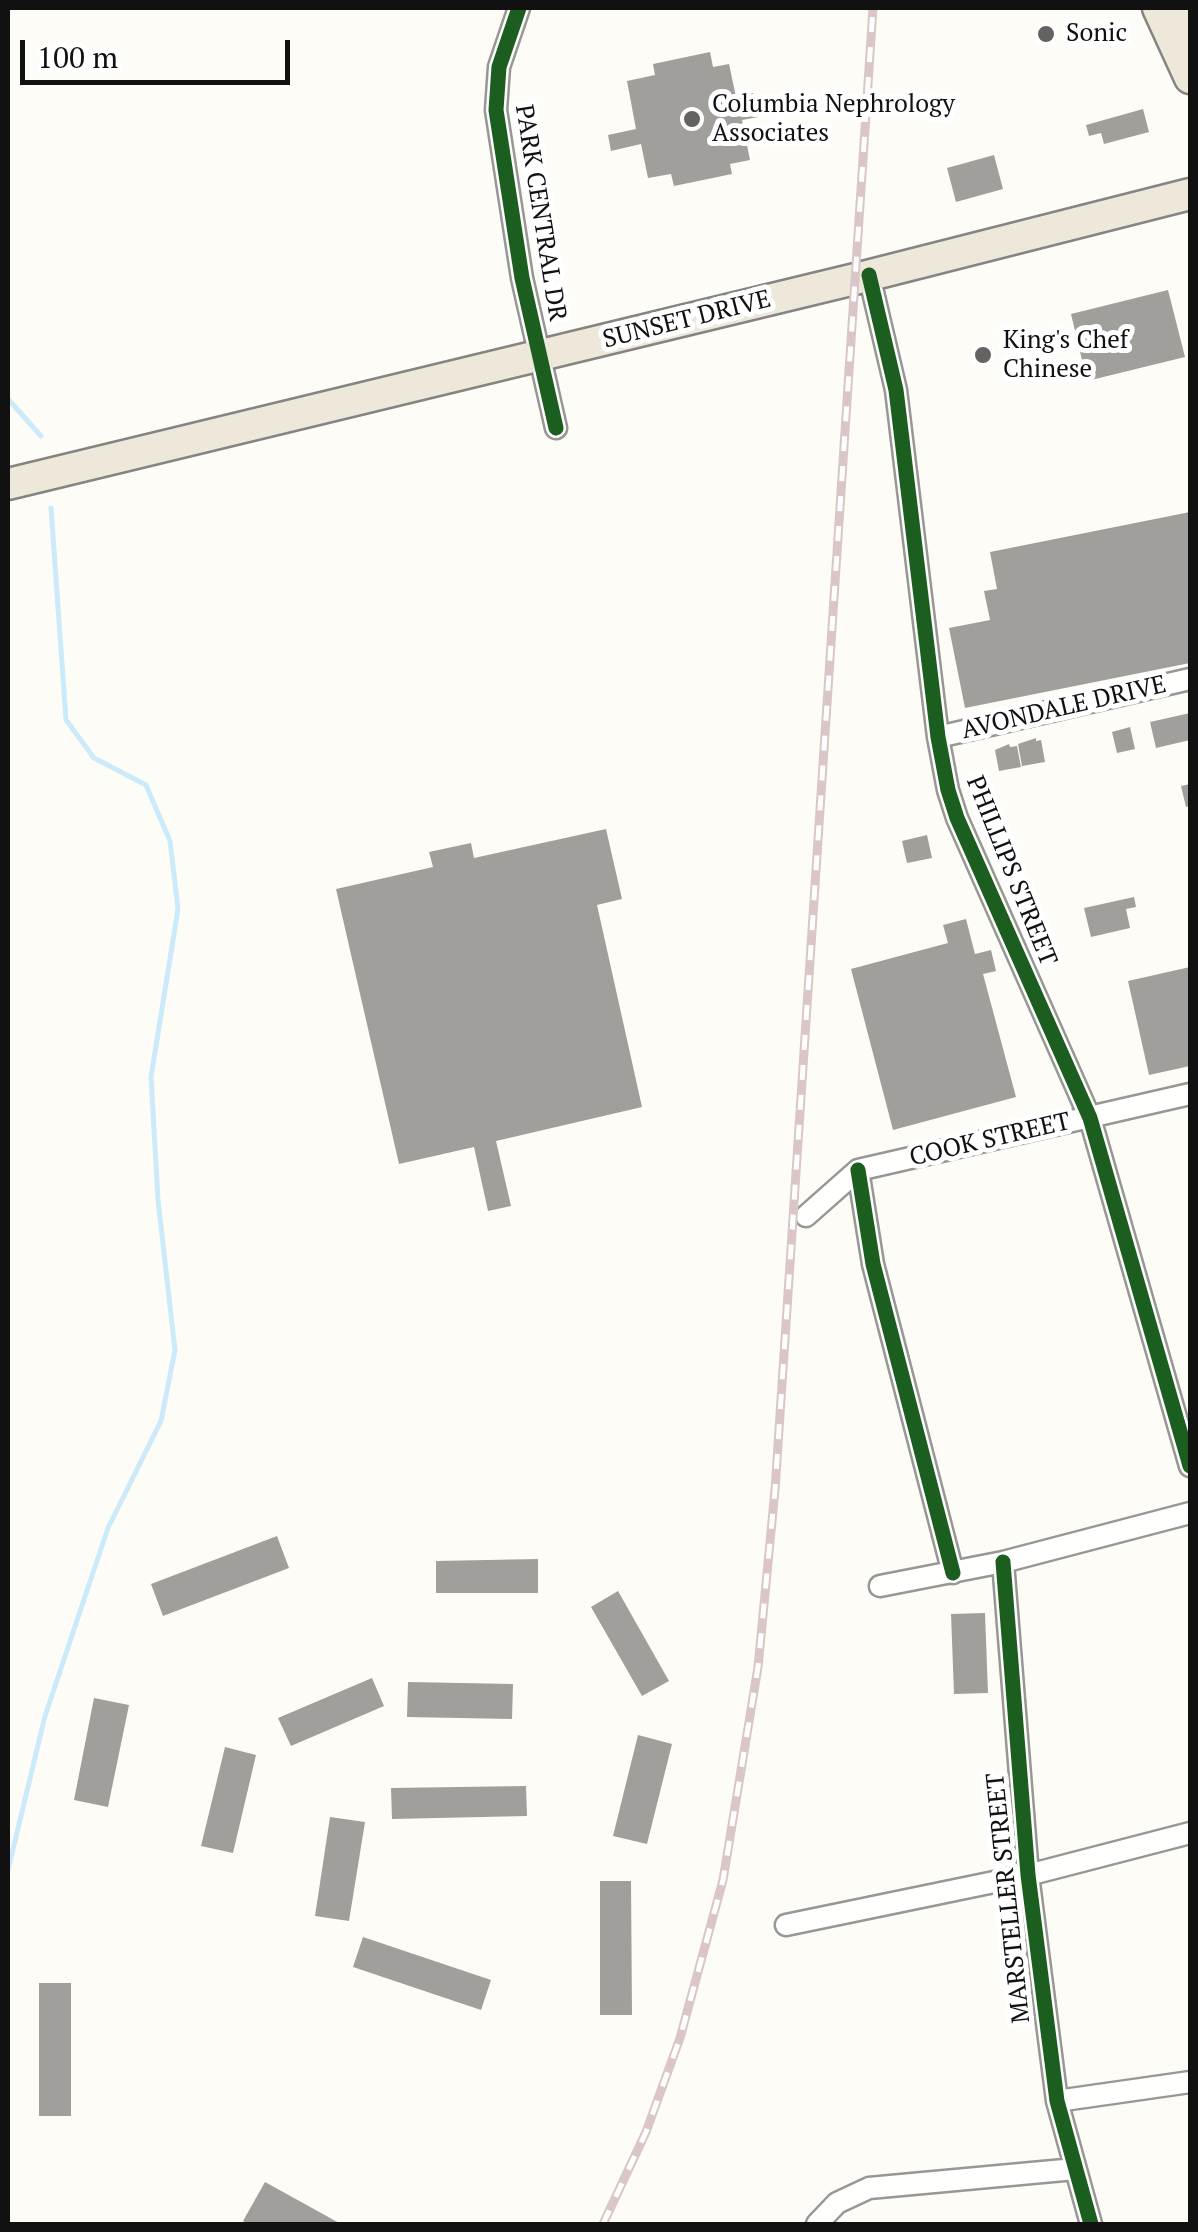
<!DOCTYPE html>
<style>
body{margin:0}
#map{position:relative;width:1198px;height:2232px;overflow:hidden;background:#fdfcf7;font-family:"PT Serif",serif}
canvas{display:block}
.frame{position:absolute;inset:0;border:10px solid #111;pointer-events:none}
.scale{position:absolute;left:20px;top:40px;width:270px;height:45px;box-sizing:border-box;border:5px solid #111;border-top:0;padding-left:12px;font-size:30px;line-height:35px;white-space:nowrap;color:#111;-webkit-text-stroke:8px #fff;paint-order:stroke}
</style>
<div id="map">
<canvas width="1198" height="2232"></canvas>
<div class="frame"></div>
<div class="scale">100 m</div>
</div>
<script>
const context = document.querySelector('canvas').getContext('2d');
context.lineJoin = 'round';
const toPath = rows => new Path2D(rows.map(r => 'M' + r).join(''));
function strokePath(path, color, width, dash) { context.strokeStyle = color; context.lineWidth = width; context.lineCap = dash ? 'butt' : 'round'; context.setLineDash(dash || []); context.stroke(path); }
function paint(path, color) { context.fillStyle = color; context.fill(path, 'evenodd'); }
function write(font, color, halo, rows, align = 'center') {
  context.font = font + ' "PT Serif",serif'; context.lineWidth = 10; context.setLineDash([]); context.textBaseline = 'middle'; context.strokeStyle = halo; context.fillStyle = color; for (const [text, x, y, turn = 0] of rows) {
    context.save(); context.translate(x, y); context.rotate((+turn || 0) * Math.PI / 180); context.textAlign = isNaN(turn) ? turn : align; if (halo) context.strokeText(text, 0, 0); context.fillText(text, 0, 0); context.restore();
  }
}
strokePath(toPath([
 [8,399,41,436],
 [8,1870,45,1716,108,1528,161,1421,175,1350,158,1200,151,1077,178,909,170,841,146,785,94,758,66,720,51,508]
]), '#cbeafa', 5);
paint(toPath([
 [710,52,713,67,729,64,736,97,753,93,758,117,742,120,750,160,730,164,732,174,674,186,671,174,648,178,641,144,611,151,608,135,636,129,627,81,655,75,653,64],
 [1143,109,1149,132,1104,144,1101,133,1089,136,1086,125],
 [994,155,1003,189,956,202,947,168],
 [1168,290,1185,357,1087,381,1071,314],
 [1190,512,1190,663,965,708,949,628,990,620,984,591,997,589,990,552],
 [1190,713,1190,740,1156,748,1150,722],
 [1130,727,1135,749,1117,753,1112,732],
 [1036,738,1036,741,1041,740,1045,762,1022,766,1018,744],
 [1009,744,1010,747,1017,746,1021,767,999,771,995,750],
 [1190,784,1190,806,1186,807,1181,786],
 [606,829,622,899,597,905,642,1107,496,1141,511,1206,488,1211,474,1147,399,1164,336,889,433,867,429,852,471,843,474,858],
 [927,835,932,858,907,863,902,841],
 [1134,897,1136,907,1126,909,1130,928,1091,937,1084,908],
 [966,919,975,954,991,950,996,971,983,974,1016,1097,893,1130,851,969,948,943,943,925],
 [1190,967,1190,1066,1149,1075,1128,981],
 [277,1536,289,1568,163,1616,151,1584],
 [538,1559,538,1593,436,1593,436,1561],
 [618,1591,669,1681,642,1696,591,1607],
 [985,1613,988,1693,954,1694,951,1614],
 [372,1678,384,1706,291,1746,278,1718],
 [408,1682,513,1684,512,1719,407,1717],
 [94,1698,129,1705,108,1807,74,1800],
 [638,1735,672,1744,647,1844,613,1836],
 [225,1747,256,1755,233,1853,201,1846],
 [526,1786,527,1816,392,1819,391,1788],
 [330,1817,365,1822,349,1921,315,1916],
 [600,1881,631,1881,632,2015,600,2015],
 [363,1937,491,1980,481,2010,353,1967],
 [39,1983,71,1983,71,2116,39,2116],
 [265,2182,341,2224,248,2224,243,2221]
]), '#a19f9c');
const street = toPath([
 [519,8,499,67,496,110,522,278,556,428],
 [869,275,896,390,938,737,948,790,957,818,1090,1118,1190,1466],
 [938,737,1190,679],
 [858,1170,873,1264,953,1573],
 [806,1216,858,1170,1190,1094],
 [1003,1562,1028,1875,1057,2101,1091,2224],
 [880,1586,1003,1562,1190,1513],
 [786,1925,1028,1875,1190,1833],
 [1057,2101,1190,2082],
 [817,2224,837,2203,869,2188,1075,2169]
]);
const primary = toPath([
 [1158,8,1190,78],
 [1182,8,1190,24],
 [8,484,855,279,1190,194]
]);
strokePath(street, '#979795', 25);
strokePath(primary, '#858482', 35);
strokePath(street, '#fffffe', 20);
strokePath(primary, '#eee8da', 30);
const rail = toPath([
 [603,2224,646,2132,680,2038,723,1880,758,1667,775,1490,873,8]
]);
strokePath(rail, '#dac6c6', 9);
strokePath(rail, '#fff', 5, [15]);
strokePath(toPath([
 [519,8,499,67,496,110,522,278,556,428],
 [869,275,896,390,938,737,948,790,957,818,1090,1118,1190,1466],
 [858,1170,873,1264,953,1573],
 [1003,1562,1028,1875,1057,2101,1091,2224]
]), '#1b5e20', 15);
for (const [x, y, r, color] of [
 [1046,34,10,"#646362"],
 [692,119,10,"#646362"],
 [983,355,10,"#646362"]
]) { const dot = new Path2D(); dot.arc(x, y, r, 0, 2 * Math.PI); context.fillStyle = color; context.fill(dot); strokePath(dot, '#fff', 4); }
write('25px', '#111', '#fff', [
 ["Sonic",1066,34],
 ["Columbia Nephrology",712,105],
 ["Associates",712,134],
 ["King's Chef",1003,341],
 ["Chinese",1003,370]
], 'left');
write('25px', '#111', '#fff', [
 ["PARK CENTRAL DR",540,213,81],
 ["SUNSET DRIVE",687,320,-14],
 ["AVONDALE DRIVE",1064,708,-13],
 ["PHILLIPS STREET",1011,871,68],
 ["COOK STREET",990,1140,-13],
 ["MARSTELLER STREET",1009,1898,-96]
]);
</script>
